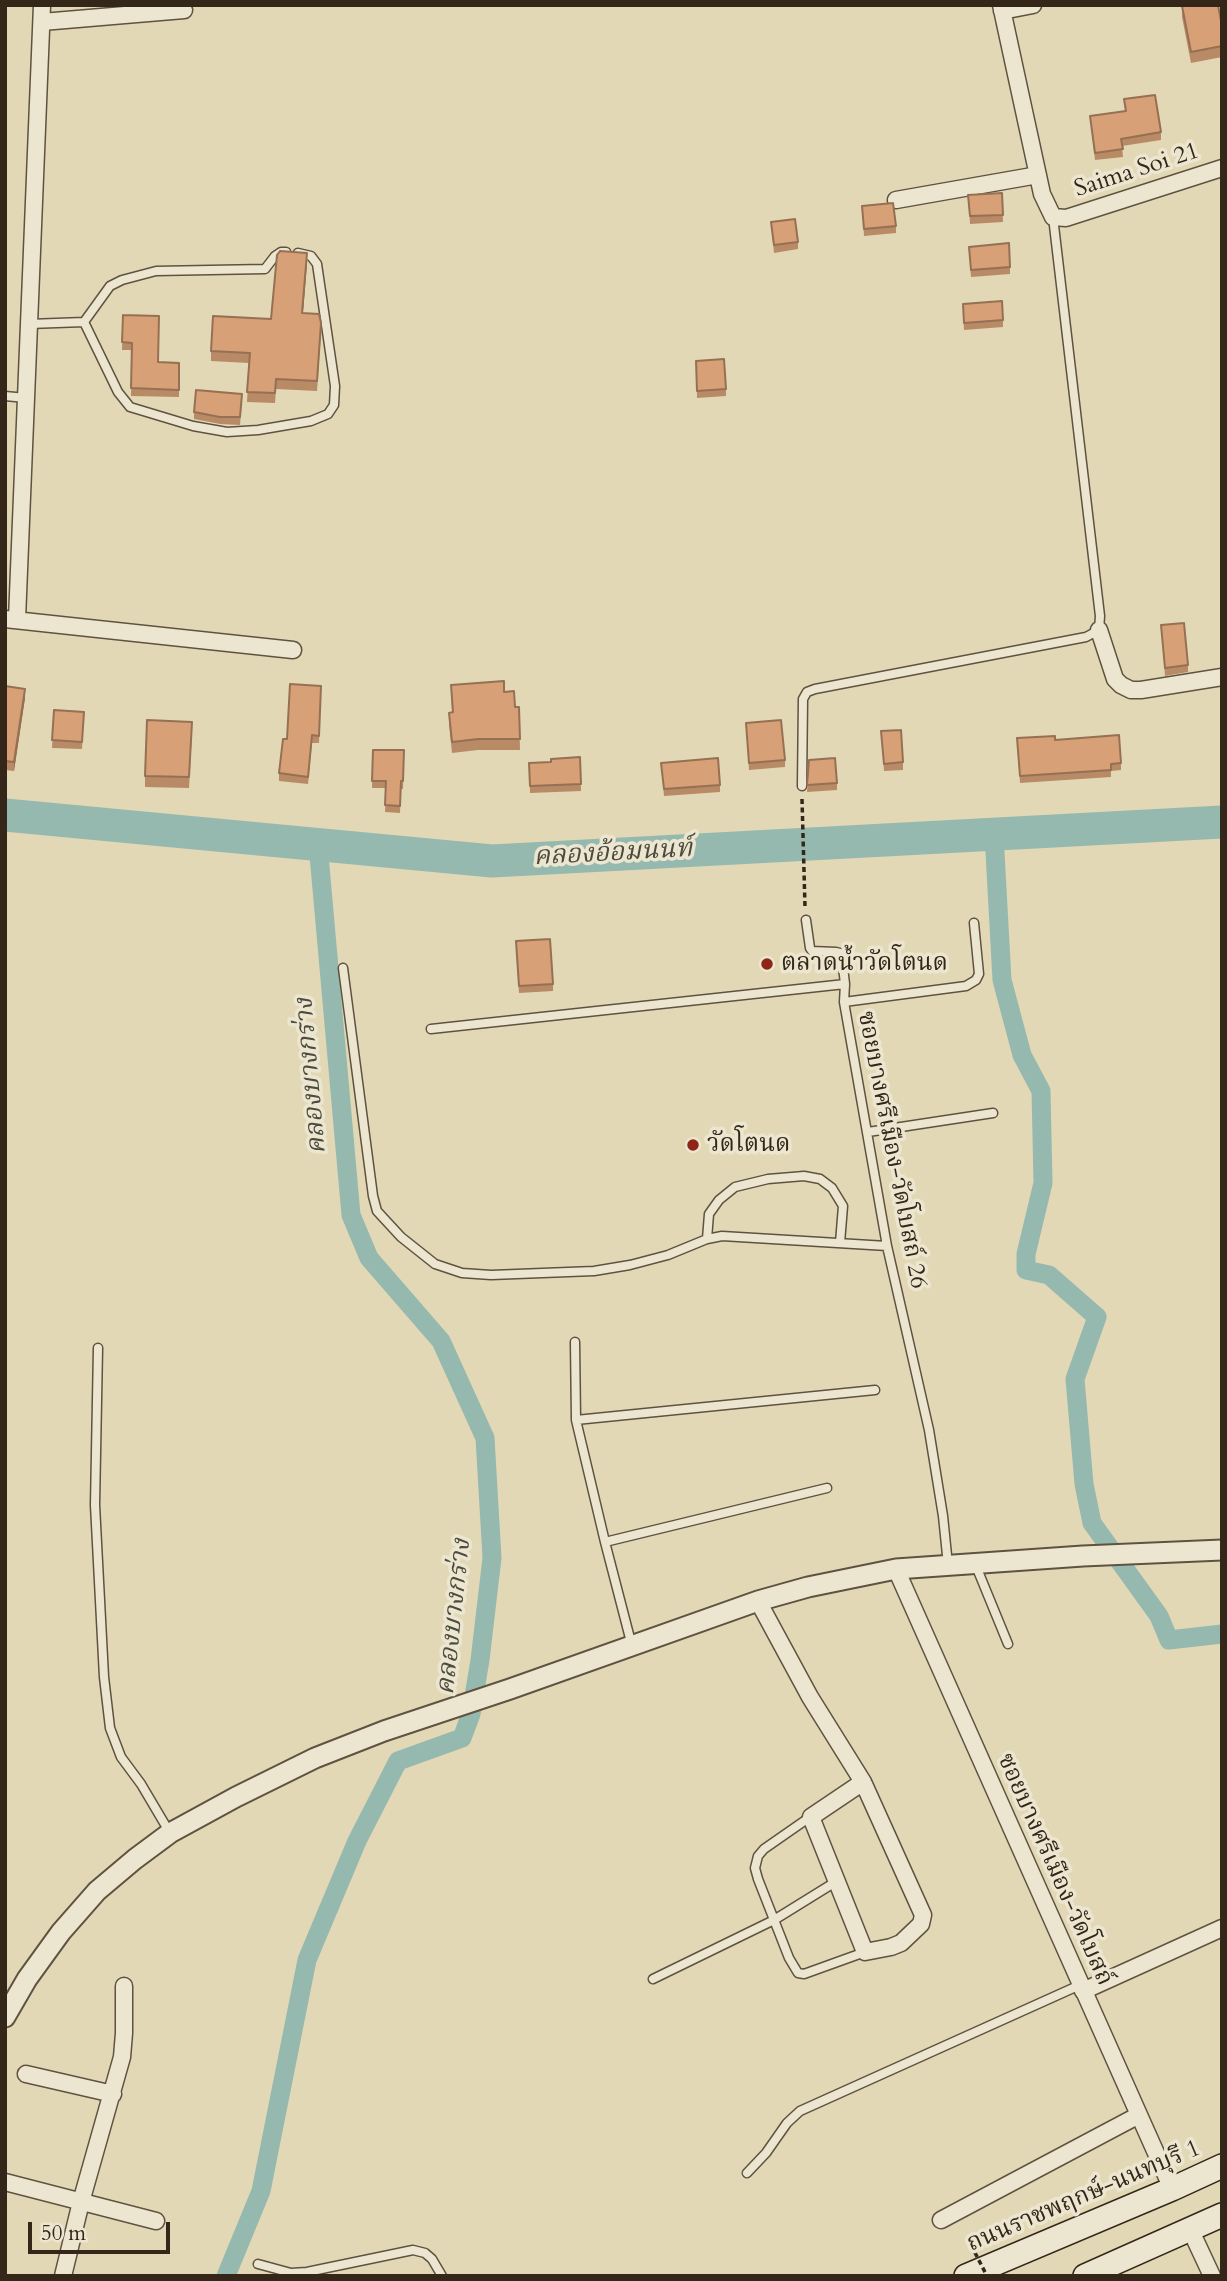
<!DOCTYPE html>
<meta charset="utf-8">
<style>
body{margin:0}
#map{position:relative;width:1227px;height:2281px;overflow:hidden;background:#e2d8b6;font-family:Cardo,serif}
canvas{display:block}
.frame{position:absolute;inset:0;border:7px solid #342618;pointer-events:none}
.scale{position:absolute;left:28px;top:2222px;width:142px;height:32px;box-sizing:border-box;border:4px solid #342618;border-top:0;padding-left:9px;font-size:21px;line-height:24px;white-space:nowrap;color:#342618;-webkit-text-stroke:5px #ece6d0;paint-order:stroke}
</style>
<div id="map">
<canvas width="1227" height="2281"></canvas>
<div class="frame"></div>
<div class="scale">50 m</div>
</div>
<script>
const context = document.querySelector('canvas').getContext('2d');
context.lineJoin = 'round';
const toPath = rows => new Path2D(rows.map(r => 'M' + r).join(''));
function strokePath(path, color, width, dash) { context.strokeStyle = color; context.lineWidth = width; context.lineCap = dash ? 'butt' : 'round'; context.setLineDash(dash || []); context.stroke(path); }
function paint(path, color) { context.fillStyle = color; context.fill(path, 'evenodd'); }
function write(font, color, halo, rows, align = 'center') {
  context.font = font + ' Cardo,"Noto Serif Thai",serif'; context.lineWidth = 7; context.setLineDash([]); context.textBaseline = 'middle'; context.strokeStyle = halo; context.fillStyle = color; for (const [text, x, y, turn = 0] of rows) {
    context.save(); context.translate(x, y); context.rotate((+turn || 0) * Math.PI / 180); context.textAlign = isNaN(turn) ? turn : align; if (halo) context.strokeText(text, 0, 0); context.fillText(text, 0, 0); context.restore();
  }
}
strokePath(toPath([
 [994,834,1002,980,1022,1055,1041,1091,1043,1183,1026,1254,1026,1270,1049,1275,1097,1317,1075,1379,1084,1484,1092,1523,1159,1616,1169,1640,1222,1634],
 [226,2276,261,2191,307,1960,357,1841,398,1761,462,1738,471,1714,480,1660,492,1558,485,1438,441,1341,369,1258,351,1215,318,844]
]), '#95b9af', 19);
strokePath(toPath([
 [5,815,492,861,1222,822]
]), '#95b9af', 33);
const service = toPath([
 [84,322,118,392,130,407,193,426,227,432,258,430,311,421,328,414,334,405,335,386,317,264,311,256,298,253],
 [29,324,84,322,110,286,122,280,156,271,265,269,275,256,281,252,286,252],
 [5,396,26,398],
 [802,786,803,699,807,692,815,689,1086,637,1099,630,1100,616,1053,217],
 [806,920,810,948,812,951,836,952,840,953,842,958,845,984,844,1002,887,1246,929,1430,943,1516,948,1565],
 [343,968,373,1196,377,1211,401,1237,435,1264,462,1273,491,1275,594,1271,630,1265,668,1255,707,1239,722,1236,887,1246],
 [844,1002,966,986,976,980,979,974,974,923],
 [431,1029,845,984],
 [868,1132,993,1113],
 [707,1239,709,1214,719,1200,735,1187,768,1179,804,1176,820,1179,832,1188,843,1206,840,1243],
 [575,1342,576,1420,605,1542,632,1646],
 [98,1348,95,1505,104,1677,110,1728,121,1757,141,1784,170,1833],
 [576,1420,875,1390],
 [605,1542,827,1488],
 [976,1566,1008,1644],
 [810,1817,764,1849,758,1856,755,1868,758,1879,789,1958,798,1973,804,1974,865,1952],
 [653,1979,774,1920,837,1881],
 [747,2173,766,2153,787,2123,800,2111,1080,1985],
 [258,2264,291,2273,307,2272,413,2250,425,2253,432,2259,442,2276]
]);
const minor = toPath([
 [1001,5,1042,194,1053,217,1066,218,1222,168],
 [1002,11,1033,5],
 [42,22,184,10],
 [896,200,1038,175],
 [5,619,293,650],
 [17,619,42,5],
 [1099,630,1115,679,1121,685,1131,690,1141,690,1222,677],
 [896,1569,1172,2189],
 [758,1601,810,1697,863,1782,923,1915,921,1924,901,1943,891,1947,865,1952,811,1817,863,1782],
 [1083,1991,1222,1928],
 [26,2074,113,2094],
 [5,2182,156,2221],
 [941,2220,1139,2115],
 [1191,2231,1212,2276],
 [63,2276,81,2202,122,2057,124,2033,124,1986]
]);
const tertiary = toPath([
 [5,2017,27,1979,61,1932,97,1891,135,1859,170,1833,236,1797,315,1758,384,1731,510,1689,758,1601,808,1587,896,1569,1083,1556,1222,1550]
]);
const secondary = toPath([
 [966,2276,1172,2189,1222,2166],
 [1085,2276,1222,2215]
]);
strokePath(service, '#605240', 11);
strokePath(minor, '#605240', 19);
strokePath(tertiary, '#605240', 23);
strokePath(secondary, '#342618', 26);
strokePath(toPath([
 [802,799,805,907],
 [971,2245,984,2240,986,2245]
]), '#342618', 3.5, [5, 3.5]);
strokePath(service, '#ece6d0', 8);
strokePath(minor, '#ece6d0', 16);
strokePath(tertiary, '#ece6d0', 19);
strokePath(secondary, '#ece6d0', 23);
strokePath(toPath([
 [971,2245,987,2276]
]), '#342618', 3.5, [5, 3.5]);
paint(toPath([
 [1182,6,1222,26,1222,57,1191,63,1182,17],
 [1124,99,1161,132,1161,140,1122,146,1123,157,1095,160,1090,116,1125,111],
 [1002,193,1003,222,970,224,968,195],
 [862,206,896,226,896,233,864,236],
 [771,222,798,242,798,249,774,253],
 [969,247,1010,267,1010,274,971,277],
 [307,263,303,313,321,333,317,391,276,389,275,403,247,402,249,363,211,361,211,351,271,319],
 [963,311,1003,320,1003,327,964,330],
 [123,315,158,362,179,363,179,397,131,396,132,350,122,350],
 [696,361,726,389,726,396,697,398],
 [242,401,240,425,220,424,194,419,194,412],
 [1161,625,1188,665,1188,672,1165,676],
 [451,685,504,692,515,707,519,707,520,750,478,750,452,753,449,724,449,713,452,712],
 [5,686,25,698,14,771,5,770],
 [321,686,319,743,312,743,308,784,279,781,279,773,287,739],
 [54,710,84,712,82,749,52,748],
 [746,723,785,760,785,767,749,770],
 [881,731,903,762,903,770,884,771],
 [192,732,189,788,145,787,145,776],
 [1017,738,1055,740,1121,763,1121,770,1111,771,1111,777,1020,783],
 [373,750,404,750,403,789,401,789,400,813,385,812,386,788,372,788],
 [580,757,581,791,530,793,529,763,551,762],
 [809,760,837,783,837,790,807,792],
 [661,763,720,785,720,792,664,796],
 [516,949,553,984,553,991,519,993]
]), '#b98a66');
paint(toPath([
 [307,253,307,263,302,323,302,313],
 [25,689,25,698,14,771,14,762]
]), '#967053');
const building = toPath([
 [1188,5,1218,5,1222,26,1222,46,1191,52,1182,6,1188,5],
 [1155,95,1161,132,1121,139,1123,149,1095,153,1090,116,1126,111,1124,99,1155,95],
 [1002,193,1003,215,970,216,968,195,1002,193],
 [893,203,896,226,864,229,862,206,893,203],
 [795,219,798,242,774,245,771,222,795,219],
 [1009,243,1010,267,971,270,969,247,1009,243],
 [280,251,307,253,302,313,319,314,321,323,317,381,276,379,275,393,247,392,250,353,211,351,213,316,271,319,277,255,280,251],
 [1002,301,1003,320,964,323,963,304,1002,301],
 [123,315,159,316,158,362,179,363,179,390,131,388,132,343,122,342,123,315],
 [724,359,726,389,697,391,696,361,724,359],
 [196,390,242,394,240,417,220,417,194,412,196,390],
 [1184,623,1188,665,1165,668,1161,625,1184,623],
 [504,681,504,692,514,691,515,707,519,707,520,739,478,739,452,742,449,713,453,712,451,685,504,681],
 [290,684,321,686,319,736,312,735,308,777,279,773,283,739,287,739,290,684],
 [5,686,25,689,14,762,5,761,5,686],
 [54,710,84,712,82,742,52,740,54,710],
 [147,720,192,722,189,777,145,776,147,720],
 [781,720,785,760,749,763,746,723,781,720],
 [901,730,903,762,884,764,881,731,901,730],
 [1119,735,1121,763,1111,764,1111,770,1020,776,1017,738,1055,736,1055,740,1119,735],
 [373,750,404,750,403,781,401,781,400,806,385,805,386,781,372,781,373,750],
 [580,757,581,784,530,786,529,763,551,762,551,759,580,757],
 [718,758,720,785,664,789,661,763,718,758],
 [835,758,837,783,807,785,809,760,835,758],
 [550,939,553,984,519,986,516,941,550,939]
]);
paint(building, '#d7a077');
strokePath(building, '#967053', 2);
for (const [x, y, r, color] of [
 [767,964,7,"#8f2418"],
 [693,1145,7,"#8f2418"]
]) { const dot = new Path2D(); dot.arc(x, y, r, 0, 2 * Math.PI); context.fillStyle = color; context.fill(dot); strokePath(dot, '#ece6d0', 2.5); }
write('24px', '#342618', '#ece6d0', [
 ["Saima Soi 21",1137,171,-18],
 ["ซอยบางศรีเมือง-วัดโบสถ์ 26",891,1150,79],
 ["ซอยบางศรีเมือง-วัดโบสถ์",1054,1870,66],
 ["ถนนราชพฤกษ์-นนทบุรี 1",1084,2197,-23]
]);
write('24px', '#342618', '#ece6d0', [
 ["ตลาดน้ำวัดโตนด",781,964],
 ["วัดโตนด",707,1145]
], 'left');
write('italic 26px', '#4c4b3e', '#ece6d0', [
 ["คลองอ้อมนนท์",613,854,-3],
 ["คลองบางกร่าง",312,1076,-95],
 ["คลองบางกร่าง",455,1617,-84]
]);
</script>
